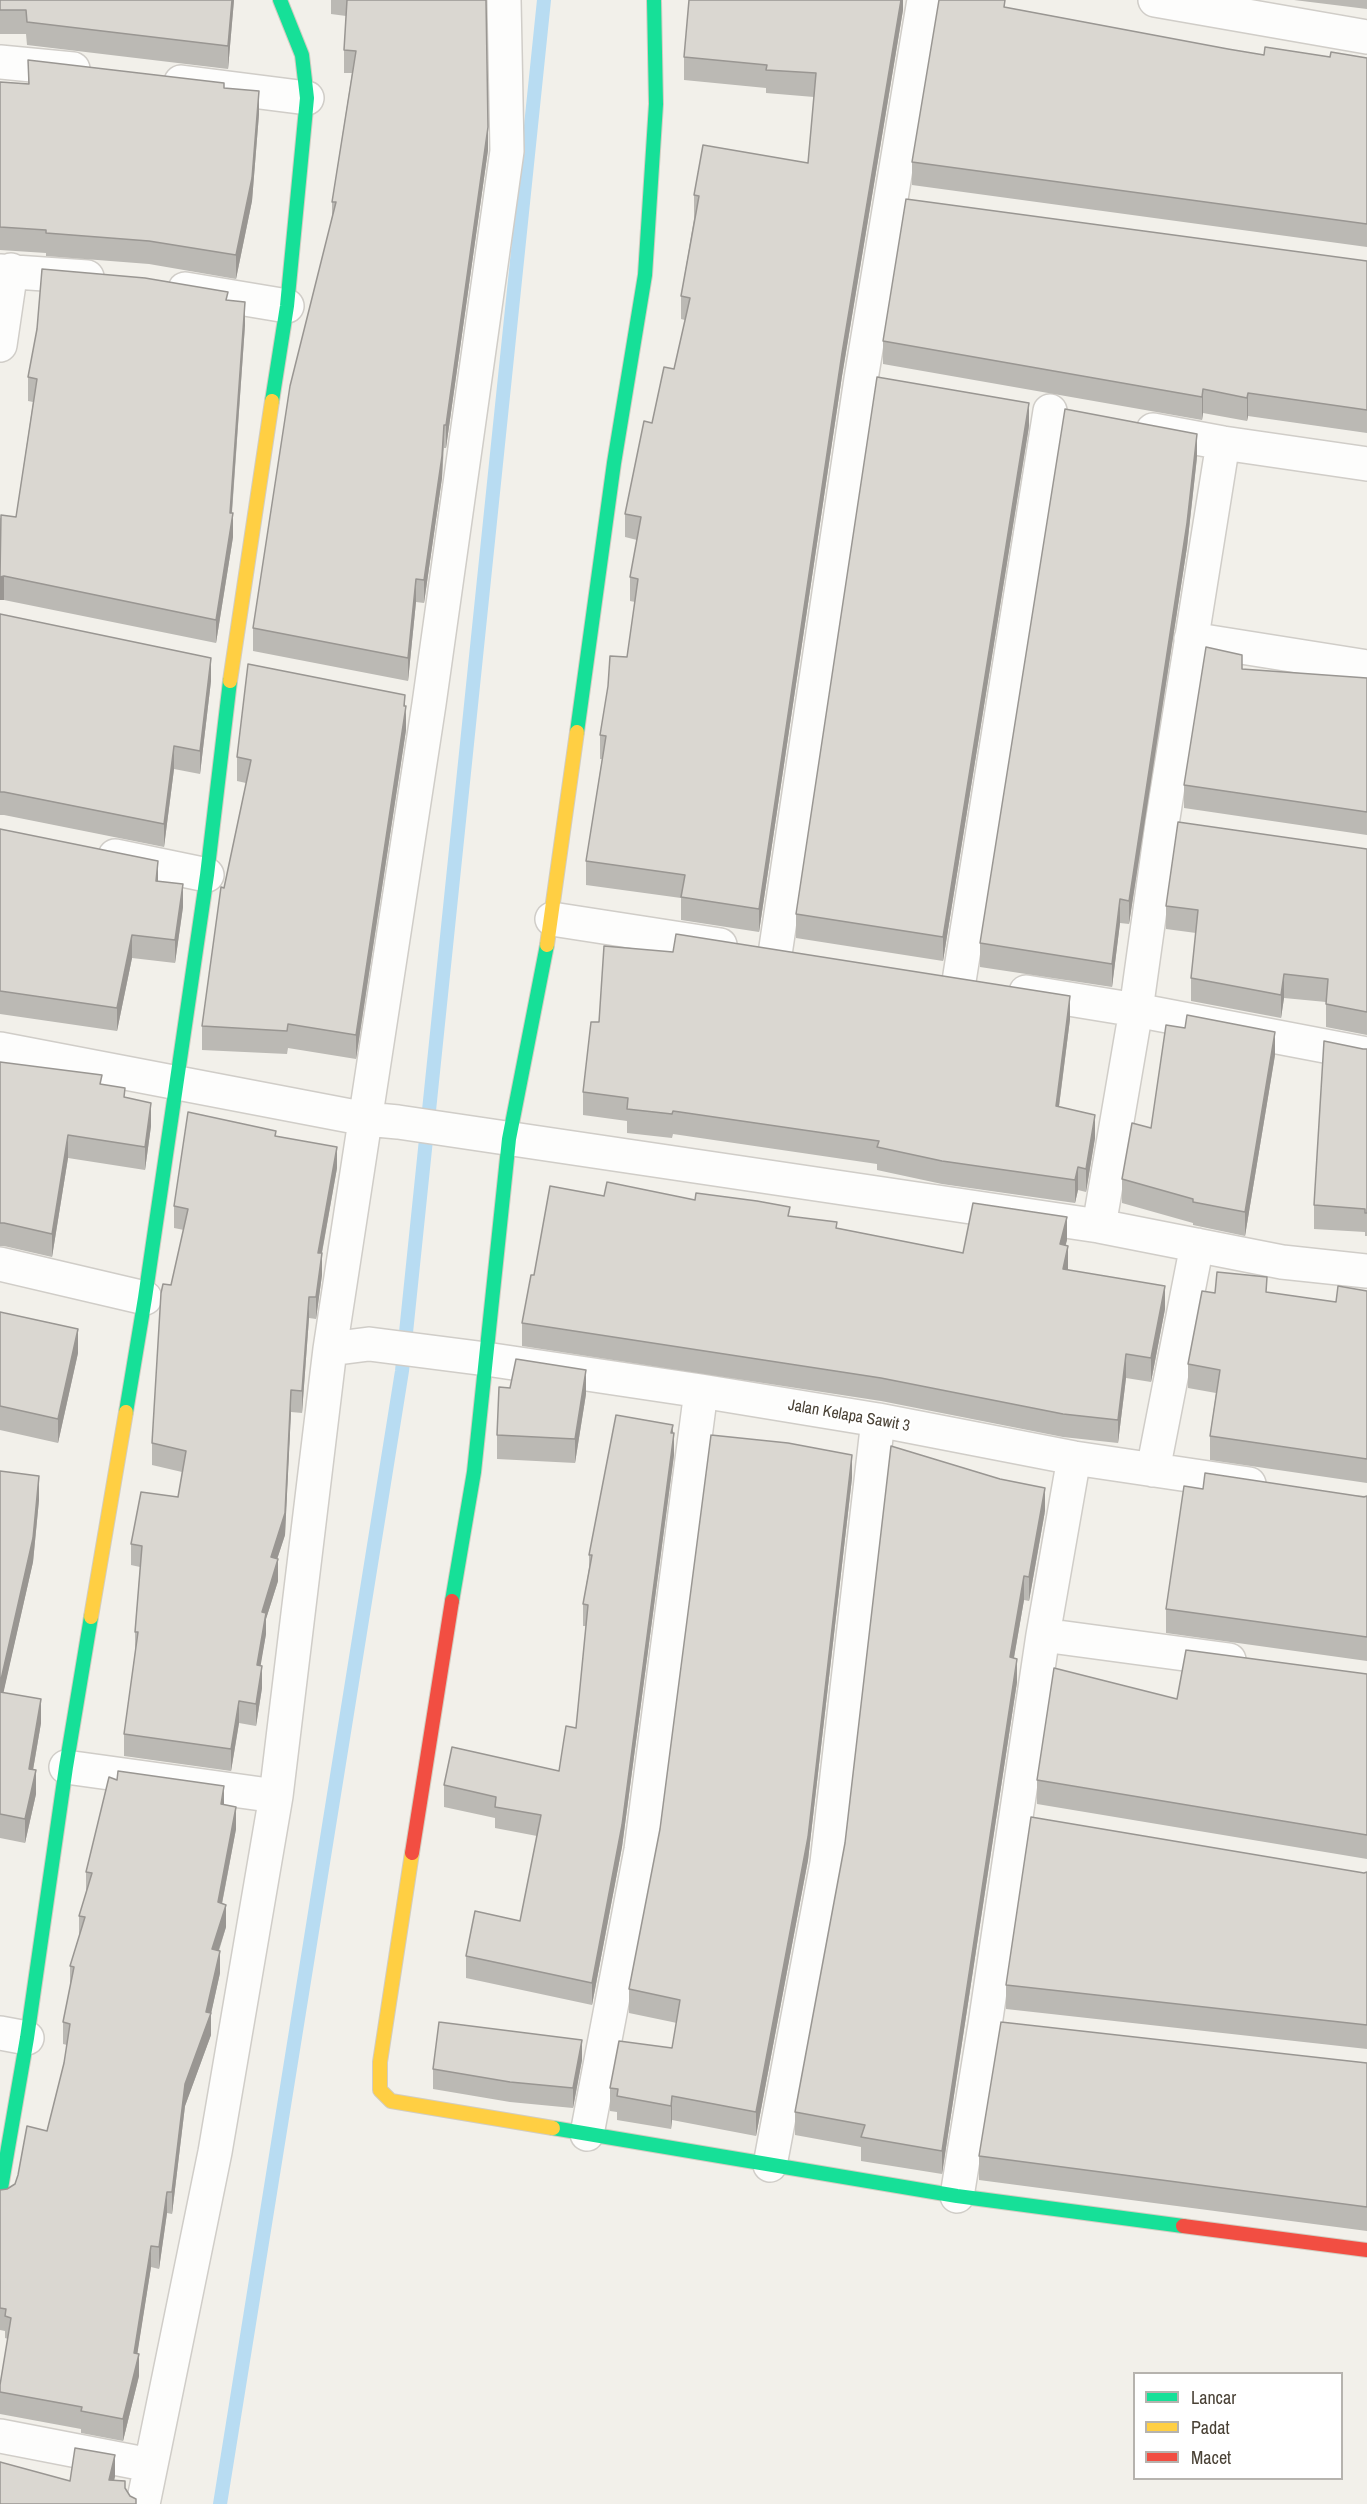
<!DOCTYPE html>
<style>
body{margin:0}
#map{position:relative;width:1367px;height:2504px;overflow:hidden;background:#f2f0ea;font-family:"Archivo Narrow",sans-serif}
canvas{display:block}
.legend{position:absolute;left:1133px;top:2372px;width:210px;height:108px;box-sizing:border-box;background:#fff;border:2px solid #b6b3ae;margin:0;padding:8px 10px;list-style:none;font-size:18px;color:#494135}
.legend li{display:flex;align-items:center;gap:12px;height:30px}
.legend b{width:30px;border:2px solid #b6b3ae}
</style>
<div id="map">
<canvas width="1367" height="2504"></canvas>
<ul class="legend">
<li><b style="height:8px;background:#16e098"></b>Lancar</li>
<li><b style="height:8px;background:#ffcf43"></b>Padat</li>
<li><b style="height:8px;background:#f24e42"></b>Macet</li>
</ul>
</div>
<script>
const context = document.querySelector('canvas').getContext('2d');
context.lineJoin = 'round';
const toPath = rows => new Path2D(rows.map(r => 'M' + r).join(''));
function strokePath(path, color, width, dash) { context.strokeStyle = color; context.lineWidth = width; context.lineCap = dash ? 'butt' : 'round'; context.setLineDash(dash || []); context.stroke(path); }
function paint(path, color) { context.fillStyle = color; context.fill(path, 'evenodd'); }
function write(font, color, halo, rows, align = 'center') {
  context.font = font + ' "Archivo Narrow",sans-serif'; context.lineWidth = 4.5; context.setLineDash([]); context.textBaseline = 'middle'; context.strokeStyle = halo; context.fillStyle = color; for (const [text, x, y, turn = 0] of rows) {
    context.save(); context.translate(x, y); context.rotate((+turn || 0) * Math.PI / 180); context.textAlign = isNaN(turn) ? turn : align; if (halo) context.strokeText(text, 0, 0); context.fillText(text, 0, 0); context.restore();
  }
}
strokePath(toPath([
 [220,2504,402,1371,544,0]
]), '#b8dcf2', 14);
const street = toPath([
 [1155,0,1367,37],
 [0,62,73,69],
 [181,82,307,98],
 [0,271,87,277],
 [185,289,287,306],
 [0,345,11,270],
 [1153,430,1223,443,1367,464],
 [1191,639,1367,667],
 [115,856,207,875],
 [552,919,720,945],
 [775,954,861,379,924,0],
 [959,981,1050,411],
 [1026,992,1136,1010,1367,1054],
 [0,1049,366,1119,398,1122,1099,1226,1282,1262,1367,1271],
 [1099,1226,1136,1010,1162,824,1223,443],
 [0,1264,145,1298],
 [330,1349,369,1344,486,1359,701,1391,878,1420,1074,1458,1249,1484],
 [1153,1470,1197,1245],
 [1043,1635,1229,1660],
 [66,1767,276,1796],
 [0,2033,27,2038],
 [587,2134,641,1850,701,1391],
 [770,2165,827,1863,878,1420],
 [957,2196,985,2025,1043,1635,1074,1458],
 [0,2436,150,2465],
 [143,2504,215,2152,276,1796,330,1349,429,704,507,151,504,0]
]);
const fast = toPath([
 [272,401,287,306,307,98,302,55,280,0],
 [577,732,614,463,645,275,656,104,654,0],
 [126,1412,145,1298,207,875,230,681],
 [452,1601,474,1472,509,1139,547,945],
 [553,2128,957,2196,1183,2226],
 [0,2194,27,2038,66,1767,91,1617]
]);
const slow = toPath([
 [230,681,272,401],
 [547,945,577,732],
 [91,1617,126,1412],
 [412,1853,380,2062,380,2090,391,2101,553,2128]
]);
const jam = toPath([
 [412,1853,452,1601],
 [1183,2226,1367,2250]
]);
strokePath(street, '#d0cdc8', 36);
strokePath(fast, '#d2cdc1', 16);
strokePath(slow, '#d2cdc1', 16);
strokePath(jam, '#d2cdc1', 16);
strokePath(street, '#fdfdfc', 33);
strokePath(fast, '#16e098', 14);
strokePath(slow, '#ffcf43', 14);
strokePath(jam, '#f24e42', 14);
paint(toPath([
 [0,0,234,0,228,69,27,45,26,34,0,34],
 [331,0,486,0,488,150,446,448,444,448,442,478,424,603,416,602,408,681,253,651,253,628,332,217,332,202,352,73,344,73,344,50,346,16,331,14],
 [903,0,903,10,842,376,759,932,681,920,681,898,586,885,586,861,602,759,600,759,600,735,627,657,635,602,630,601,630,577,637,540,625,537,625,514,652,423,674,369,685,320,681,319,681,296,694,219,694,195,808,163,814,97,766,93,766,88,684,80,684,57],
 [1294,0,1367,0,1367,9],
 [1005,7,1228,49,1264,55,1367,58,1367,247,912,185,912,162],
 [28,60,224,88,259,114,252,201,236,279,149,264,46,256,46,253,0,250,0,82,28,84],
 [1367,261,1367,433,1248,416,1247,421,1203,413,1202,420,883,364,883,341],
 [228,300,245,325,232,513,233,537,216,643,4,600,0,600,0,518,16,517,33,402,28,401,28,377],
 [1029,426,943,961,796,938,796,914],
 [1197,457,1187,547,1129,924,1120,923,1112,987,980,967,980,943],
 [0,614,211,681,200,774,174,769,164,847,4,815,0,815],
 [1242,669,1367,678,1367,835,1184,808,1184,785],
 [405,706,406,730,356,1059,288,1048,287,1054,202,1050,202,1026,224,888,246,783,237,781,237,757],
 [0,829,158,881,183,907,175,963,132,958,117,1031,0,1014],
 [1367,849,1367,1035,1326,1027,1326,1002,1284,998,1281,1018,1191,1001,1191,978,1196,933,1166,929,1166,906],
 [1070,1019,1059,1107,1095,1138,1086,1192,1078,1190,1075,1203,942,1184,877,1170,877,1164,673,1134,672,1138,627,1133,627,1121,583,1115,583,1092],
 [1363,1049,1367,1049,1367,1236,1365,1236,1365,1232,1314,1229,1314,1205],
 [1275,1055,1245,1236,1193,1225,1193,1223,1122,1203,1122,1179,1151,1128],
 [0,1062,102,1084,125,1097,151,1126,145,1170,68,1158,52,1257,4,1246,0,1246],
 [276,1136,337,1168,322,1253,322,1275,316,1319,309,1318,302,1413,291,1412,285,1535,277,1559,278,1581,266,1619,266,1634,260,1666,262,1688,256,1726,239,1723,231,1771,124,1756,124,1734,135,1653,135,1632,140,1567,131,1565,131,1544,178,1497,182,1472,152,1465,152,1443,171,1285,184,1230,174,1228,174,1206],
 [604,1196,695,1200,790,1217,837,1228,963,1253,1067,1240,1065,1245,1067,1270,1165,1309,1151,1382,1126,1378,1118,1443,1063,1437,881,1401,522,1346,522,1323,534,1275],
 [1367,1291,1367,1483,1210,1460,1210,1436,1216,1393,1188,1388,1188,1364,1215,1293,1267,1292,1336,1302],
 [0,1312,78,1353,58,1443,0,1430],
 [586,1394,575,1463,497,1459,497,1435],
 [673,1433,674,1455,622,1847,592,2005,466,1978,466,1956,520,1921,537,1836,495,1828,495,1818,444,1807,444,1785,559,1771,576,1728,586,1626,583,1626,583,1604,589,1568,589,1555],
 [0,1471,39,1500,33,1562,3,1693,41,1723,33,1770,36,1794,25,1843,0,1838],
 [852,1478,808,1860,756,2136,672,2120,671,2129,617,2120,617,2112,610,2111,610,2088,672,2048,677,2023,629,2013,629,1989],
 [1203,1489,1367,1496,1367,1661,1166,1633,1166,1609],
 [1045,1511,1029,1601,1024,1600,1014,1658,1017,1682,942,2174,861,2161,861,2147,795,2135,795,2112],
 [1367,1674,1367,1859,1037,1804,1037,1780,1177,1699],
 [117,1780,224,1805,236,1829,222,1904,226,1927,219,1951,220,1973,211,2013,211,2035,185,2106,172,2214,167,2213,159,2269,151,2267,137,2354,139,2376,123,2441,81,2433,81,2429,0,2414,0,2385,8,2339,5,2338,5,2331,0,2330,0,2190,7,2189,15,2184,47,2131,64,2063,67,2045,63,2044,63,2022,70,1987,70,1966,79,1936,79,1916,86,1894,86,1872],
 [1367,1872,1367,2049,1006,2009,1006,1985],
 [582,2060,573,2108,510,2102,433,2089,433,2069],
 [1365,2063,1367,2063,1367,2231,979,2180,979,2156]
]), '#bbb9b4');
paint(toPath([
 [232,0,234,0,228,69,228,46],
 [901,0,903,0,903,10,842,376,759,932,759,909,842,353],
 [259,91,259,114,252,201,236,279,236,255],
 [488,127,488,150,446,448,446,425],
 [245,302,245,325,231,523,233,513,233,537,216,643,216,620,230,513],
 [1203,389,1203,413,1202,420,1202,397],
 [1248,393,1248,416,1247,421,1247,398],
 [1029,403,1029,426,943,961,943,937],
 [444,425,442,478,424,603,424,580],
 [1197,434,1197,457,1187,547,1129,924,1129,901],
 [4,576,4,600,0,600,0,577],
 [416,579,416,602,408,681,408,658],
 [211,658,211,681,200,774,200,751],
 [405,695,405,715,406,706,406,730,356,1059,356,1035],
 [174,746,174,769,164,847,164,824],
 [158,861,158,884,156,881],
 [183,884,183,907,175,963,175,940],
 [1120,899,1120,923,1112,987,1112,964],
 [132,935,132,958,117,1031,117,1008],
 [1284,974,1284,998,1281,1018,1281,995],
 [1070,996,1070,1019,1056,1129,1056,1106],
 [1275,1032,1275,1055,1245,1236,1245,1212],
 [151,1103,151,1126,145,1170,145,1147],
 [1095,1115,1095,1138,1086,1192,1086,1169],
 [68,1135,68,1158,52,1257,52,1234],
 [337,1147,337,1168,318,1274,318,1253],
 [1078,1167,1078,1190,1075,1203,1075,1180],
 [1067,1217,1067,1240,1060,1268,1060,1244],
 [1068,1246,1068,1269,1063,1292,1063,1269],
 [322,1253,322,1275,316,1319,316,1297],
 [1165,1286,1165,1309,1151,1382,1151,1358],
 [309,1297,309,1318,302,1413,302,1391],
 [78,1329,78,1353,58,1443,58,1419],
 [1126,1354,1126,1378,1118,1443,1118,1420],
 [586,1370,586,1394,575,1463,575,1439],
 [291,1390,291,1412,285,1535,271,1578,271,1557],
 [673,1425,673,1441,674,1433,674,1455,622,1847,592,2005,592,1983],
 [852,1455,852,1478,808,1860,756,2136,756,2112],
 [39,1476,39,1500,33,1562,0,1708,0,1684],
 [1045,1488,1045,1511,1029,1601,1029,1577],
 [278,1559,278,1581,266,1619,266,1634,257,1687,257,1665,262,1612],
 [1024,1576,1024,1600,1010,1680,1010,1657],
 [1017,1659,1017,1682,942,2174,942,2151],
 [262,1666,262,1688,256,1726,256,1704],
 [41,1699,41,1723,29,1793,29,1769],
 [239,1701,239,1723,231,1771,231,1749],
 [36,1770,36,1794,25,1843,25,1819],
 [224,1786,224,1808,221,1804],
 [236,1807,236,1829,218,1924,218,1902],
 [226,1905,226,1927,212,1971,212,1949],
 [220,1951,220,1973,211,2014,211,2035,185,2106,172,2214,172,2192,185,2084,206,2012],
 [582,2040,582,2060,573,2108,573,2088],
 [672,2096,672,2120,671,2129,671,2106],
 [167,2192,167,2213,159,2269,159,2247],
 [151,2246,151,2267,134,2375,139,2354,139,2376,123,2441,123,2419],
 [115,2455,115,2477,109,2502,109,2480]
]), '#999692');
const building = toPath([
 [0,0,232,0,228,46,27,22,26,10,0,10,0,0],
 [347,0,486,0,488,127,446,425,444,425,442,456,424,580,416,579,408,658,253,628,290,386,336,202,332,202,356,51,344,50,347,0],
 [689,0,901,0,842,353,759,909,681,897,685,875,586,861,606,736,600,735,608,686,610,656,627,657,638,579,630,577,641,517,625,514,644,421,652,423,664,367,674,369,690,298,681,296,699,196,694,195,703,145,808,163,816,73,766,70,767,65,684,57,689,0],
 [939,0,1005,0,1004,7,1228,49,1264,55,1265,47,1330,57,1331,52,1367,58,1367,224,912,162,939,0],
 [28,60,224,83,224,88,259,91,252,178,236,255,149,241,46,233,46,230,0,227,0,82,29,84,28,60],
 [906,199,1367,261,1367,410,1248,393,1247,398,1203,389,1202,397,883,341,906,199],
 [42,269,145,278,228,292,226,300,245,302,230,513,233,513,216,620,4,576,0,577,1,515,16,517,37,379,28,377,37,329,42,269],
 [877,377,1029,403,943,937,796,914,877,377],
 [1065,409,1197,434,1187,523,1129,901,1120,899,1112,964,980,943,1065,409],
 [0,614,211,658,200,751,174,746,164,824,4,792,0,792,0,614],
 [1206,647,1242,655,1242,669,1367,678,1367,812,1184,785,1206,647],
 [248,664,405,695,404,706,406,706,356,1035,288,1024,287,1031,202,1026,221,887,224,888,251,760,237,757,248,664],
 [1178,822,1367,849,1367,1012,1326,1004,1328,979,1284,974,1281,995,1191,978,1198,910,1166,906,1178,822],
 [0,829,158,861,156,881,183,884,175,940,132,935,117,1008,0,991,0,829],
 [676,934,1070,996,1056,1106,1095,1115,1086,1169,1078,1167,1075,1180,942,1161,877,1147,879,1141,673,1111,672,1114,627,1109,628,1098,583,1092,591,1022,599,1022,604,946,673,952,676,934],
 [1187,1015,1275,1032,1245,1212,1193,1202,1193,1199,1122,1179,1132,1123,1151,1128,1166,1025,1185,1028,1187,1015],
 [1324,1041,1363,1049,1367,1049,1367,1213,1365,1213,1365,1209,1314,1205,1324,1041],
 [0,1062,102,1075,100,1084,125,1088,124,1097,151,1103,145,1147,68,1135,52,1234,4,1223,0,1223,0,1062],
 [188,1112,276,1131,275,1136,337,1147,318,1253,322,1253,316,1297,309,1297,302,1391,291,1390,285,1513,271,1557,278,1559,262,1612,266,1613,257,1665,262,1666,256,1704,239,1701,231,1749,124,1734,138,1632,135,1632,142,1546,131,1544,141,1492,178,1497,186,1451,152,1443,161,1293,163,1284,171,1285,188,1209,174,1206,188,1112],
 [607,1182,695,1200,696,1193,757,1201,790,1207,788,1216,837,1222,836,1228,963,1253,973,1203,1067,1217,1060,1244,1068,1246,1063,1269,1165,1286,1151,1358,1126,1354,1118,1420,1063,1414,881,1378,522,1323,531,1275,534,1275,550,1186,604,1196,607,1182],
 [1217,1272,1267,1277,1266,1292,1336,1302,1338,1286,1367,1291,1367,1459,1210,1436,1220,1370,1188,1364,1202,1291,1215,1293,1217,1272],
 [0,1312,78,1329,58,1419,0,1406,0,1312],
 [516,1359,586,1370,575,1439,497,1435,499,1387,510,1388,516,1359],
 [616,1415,673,1425,671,1433,674,1433,622,1825,592,1983,466,1956,475,1911,520,1921,541,1815,495,1807,496,1797,444,1785,452,1747,559,1771,566,1726,576,1728,588,1605,583,1604,592,1555,589,1555,616,1415],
 [711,1435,788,1443,852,1455,808,1837,756,2112,672,2096,671,2106,617,2096,618,2089,610,2088,619,2041,672,2048,680,2000,629,1989,660,1829,711,1435],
 [891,1446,1000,1479,1045,1488,1029,1577,1024,1576,1010,1657,1017,1659,942,2151,861,2137,865,2125,795,2112,845,1843,891,1446],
 [0,1471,39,1476,33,1538,0,1684,0,1471],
 [1205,1473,1364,1497,1367,1496,1367,1637,1166,1609,1184,1486,1203,1489,1205,1473],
 [1186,1650,1367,1674,1367,1835,1037,1780,1054,1668,1177,1699,1186,1650],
 [0,1692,41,1699,29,1769,36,1770,25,1819,0,1814,0,1692],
 [118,1771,224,1786,221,1804,236,1807,218,1902,226,1905,212,1949,220,1951,206,2012,211,2013,185,2084,172,2192,167,2192,159,2247,151,2246,134,2353,139,2354,123,2419,81,2411,82,2407,0,2392,0,2385,11,2318,5,2316,6,2309,0,2308,0,2190,7,2189,15,2184,18,2175,27,2126,47,2131,64,2063,70,2024,63,2022,74,1967,70,1966,85,1917,79,1916,92,1873,86,1872,109,1777,117,1780,118,1771],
 [1031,1817,1364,1873,1367,1872,1367,2025,1006,1985,1031,1817],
 [439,2022,582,2040,573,2088,510,2082,433,2069,439,2022],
 [1001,2022,1367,2063,1367,2207,979,2156,1001,2022],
 [75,2448,115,2455,109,2480,125,2481,125,2488,130,2496,136,2499,136,2504,0,2504,0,2462,70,2481,75,2448]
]);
paint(building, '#dad7d1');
strokePath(building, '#999692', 1.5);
write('16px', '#494135', '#fff', [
 ["Jalan Kelapa Sawit 3",849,1416,10]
]);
</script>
